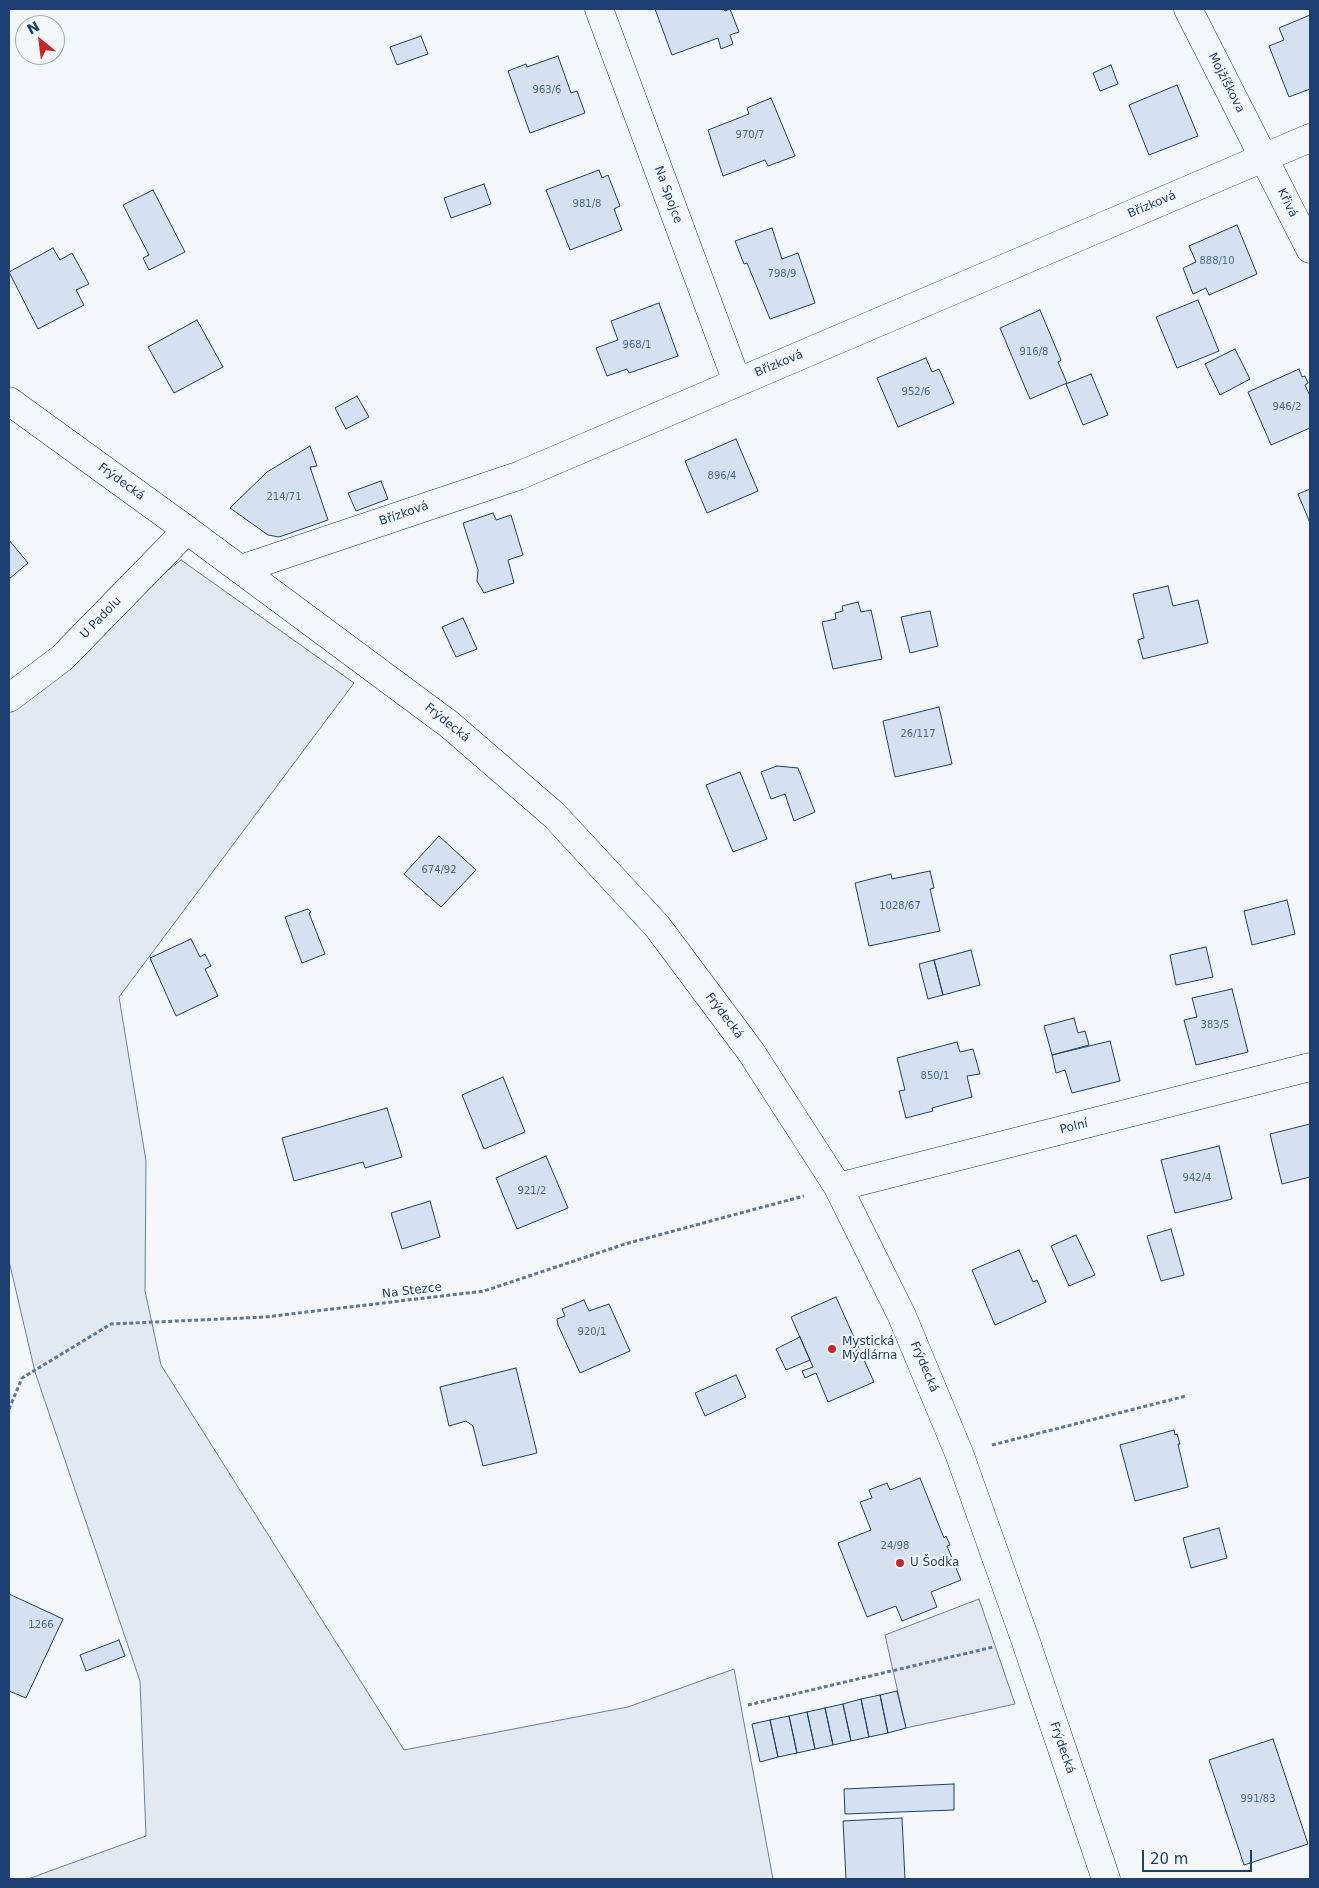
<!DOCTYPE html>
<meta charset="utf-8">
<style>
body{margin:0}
#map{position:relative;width:1319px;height:1888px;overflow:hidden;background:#f4f7fb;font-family:"DejaVu Sans",sans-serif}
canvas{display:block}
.frame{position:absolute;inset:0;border:10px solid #1d3f73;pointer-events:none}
.north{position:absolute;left:15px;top:15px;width:50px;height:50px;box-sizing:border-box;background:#f4f7fb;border:1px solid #9eadc5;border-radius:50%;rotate:331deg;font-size:14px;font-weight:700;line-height:20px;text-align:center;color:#1d3f73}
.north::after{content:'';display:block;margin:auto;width:18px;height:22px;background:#c62828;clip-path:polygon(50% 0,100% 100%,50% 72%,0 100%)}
.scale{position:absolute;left:1142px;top:1850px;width:110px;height:22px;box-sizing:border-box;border:2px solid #1d3f73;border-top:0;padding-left:6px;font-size:15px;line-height:18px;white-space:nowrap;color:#1d3f73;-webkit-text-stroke:4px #f4f7fb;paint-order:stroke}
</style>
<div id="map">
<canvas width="1319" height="1888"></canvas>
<div class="frame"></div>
<div class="north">N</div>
<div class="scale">20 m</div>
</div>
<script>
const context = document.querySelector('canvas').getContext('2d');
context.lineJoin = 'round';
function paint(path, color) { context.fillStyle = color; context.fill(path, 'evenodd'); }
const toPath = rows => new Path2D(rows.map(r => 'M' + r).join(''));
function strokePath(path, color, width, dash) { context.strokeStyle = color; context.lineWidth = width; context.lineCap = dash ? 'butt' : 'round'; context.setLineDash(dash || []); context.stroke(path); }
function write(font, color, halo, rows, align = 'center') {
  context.font = font + ' "DejaVu Sans",sans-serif'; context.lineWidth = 4; context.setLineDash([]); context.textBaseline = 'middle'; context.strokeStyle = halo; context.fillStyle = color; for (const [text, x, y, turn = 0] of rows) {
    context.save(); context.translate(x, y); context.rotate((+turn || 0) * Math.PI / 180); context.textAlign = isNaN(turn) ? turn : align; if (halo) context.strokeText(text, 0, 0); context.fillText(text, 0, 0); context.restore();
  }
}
const green = toPath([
 [181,560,354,683,119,997,146,1161,145,1291,161,1365,404,1750,628,1707,734,1669,773,1879,28,1879,146,1836,140,1681,35,1372,9,1261,9,697,181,560]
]);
paint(green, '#e3e9f0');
strokePath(green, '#687fa3', 1);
const parking = toPath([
 [979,1599,1015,1704,906,1728,885,1635,979,1599]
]);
paint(parking, '#e3e8f0');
strokePath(parking, '#687fa3', 1);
const building = toPath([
 [655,9,724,9,725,11,730,9,739,32,730,35,733,44,721,49,718,38,672,55,655,9],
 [1310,15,1310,89,1289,97,1269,46,1284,40,1279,28,1310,15],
 [421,36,428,54,397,65,390,47,421,36],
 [558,56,571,93,577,91,585,113,530,133,508,71,526,64,527,67,558,56],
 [1111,65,1118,84,1100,91,1093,73,1111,65],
 [1177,85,1198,136,1149,155,1129,105,1177,85],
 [771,98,795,156,768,166,765,160,723,176,708,130,749,114,747,108,771,98],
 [599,170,602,178,608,175,620,206,614,209,622,230,570,250,546,190,599,170],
 [484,184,491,204,451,218,444,198,484,184],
 [153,190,185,252,149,270,143,258,149,255,123,205,153,190],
 [1237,225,1257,274,1209,295,1206,288,1193,294,1183,268,1196,262,1189,246,1237,225],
 [772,228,782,259,798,253,815,303,770,319,747,263,744,264,735,241,772,228],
 [53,248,60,260,72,253,89,284,76,290,84,305,38,329,9,272,53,248],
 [1198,300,1219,351,1177,368,1156,317,1198,300],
 [659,303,678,356,629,373,627,369,607,376,596,348,618,340,611,321,659,303],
 [1040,310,1061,360,1058,362,1067,383,1030,399,1000,328,1040,310],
 [197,320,223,367,174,393,148,347,197,320],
 [1235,349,1250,379,1220,395,1205,364,1235,349],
 [926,358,932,372,939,369,954,403,898,427,877,378,926,358],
 [1299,369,1302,377,1305,376,1308,383,1305,385,1310,396,1310,428,1271,445,1248,392,1299,369],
 [1091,374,1108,415,1083,425,1066,384,1091,374],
 [357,396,369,417,346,429,335,408,357,396],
 [736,439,758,491,707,513,685,461,736,439],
 [310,446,317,466,310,467,328,520,279,537,268,535,230,508,267,472,310,446],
 [381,481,388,499,356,511,348,493,381,481],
 [1310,489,1310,523,1298,494,1310,489],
 [493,513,496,520,511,515,523,555,508,560,514,583,484,593,477,581,478,570,463,523,493,513],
 [9,540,28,563,9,579,9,540],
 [1168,586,1173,606,1198,600,1208,643,1143,659,1138,640,1144,638,1133,594,1168,586],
 [858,602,861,612,871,610,882,659,833,669,822,622,836,619,835,613,843,611,842,606,858,602],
 [930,611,938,646,910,653,901,617,930,611],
 [463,618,477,649,456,657,442,627,463,618],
 [939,707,952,764,895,777,883,721,939,707],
 [777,766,798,768,815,812,794,821,785,794,771,799,761,772,777,766],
 [740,772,767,839,733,852,706,785,740,772],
 [439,836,476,870,441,907,404,874,439,836],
 [930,871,934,888,930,889,940,931,869,946,855,883,891,874,892,879,930,871],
 [1287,900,1295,934,1252,945,1244,911,1287,900],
 [308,909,311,912,309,913,325,954,302,963,285,917,308,909],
 [191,939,200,957,205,954,211,966,205,969,218,996,176,1016,150,958,191,939],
 [1206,947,1213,977,1176,985,1170,955,1206,947],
 [971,950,980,985,943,995,934,960,971,950],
 [934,960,943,995,928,999,919,964,934,960],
 [1232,989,1248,1052,1196,1065,1184,1020,1197,1017,1192,998,1232,989],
 [1074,1018,1078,1033,1085,1031,1089,1045,1052,1055,1044,1026,1074,1018],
 [1110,1041,1120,1081,1072,1093,1065,1070,1056,1073,1052,1055,1110,1041],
 [957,1042,960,1052,973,1049,980,1074,967,1076,972,1097,932,1108,933,1111,906,1118,899,1091,905,1090,897,1058,957,1042],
 [503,1077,525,1132,484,1149,462,1095,503,1077],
 [387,1108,402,1157,365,1168,363,1162,294,1181,282,1138,387,1108],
 [1310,1124,1310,1177,1282,1184,1270,1134,1310,1124],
 [1219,1146,1232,1199,1175,1213,1161,1160,1219,1146],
 [546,1156,568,1208,517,1229,496,1178,546,1156],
 [430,1201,440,1237,402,1249,391,1213,430,1201],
 [1171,1229,1184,1275,1161,1281,1147,1236,1171,1229],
 [1076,1235,1095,1275,1069,1286,1051,1246,1076,1235],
 [1019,1250,1033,1282,1037,1280,1046,1302,995,1325,972,1270,1019,1250],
 [836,1297,874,1382,828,1402,816,1373,805,1378,802,1371,813,1367,791,1317,836,1297],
 [584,1300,589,1311,609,1304,630,1351,580,1373,558,1325,557,1319,565,1316,562,1309,584,1300],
 [800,1337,810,1360,786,1370,776,1349,800,1337],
 [516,1368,537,1453,483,1466,473,1426,466,1421,449,1426,440,1387,516,1368],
 [736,1375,746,1397,705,1416,695,1393,736,1375],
 [1174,1430,1175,1435,1177,1434,1180,1444,1178,1444,1188,1487,1135,1501,1120,1445,1174,1430],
 [920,1478,944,1538,946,1536,950,1545,947,1546,961,1580,931,1592,937,1607,902,1621,896,1606,867,1617,838,1543,871,1530,860,1502,872,1498,869,1490,887,1483,890,1490,920,1478],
 [1219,1528,1227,1558,1191,1568,1183,1538,1219,1528],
 [9,1594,63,1619,26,1698,9,1691,9,1594],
 [119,1640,125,1656,86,1671,80,1655,119,1640],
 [897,1691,906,1728,888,1733,880,1695,897,1691],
 [880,1695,888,1733,869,1737,861,1699,880,1695],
 [861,1699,869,1737,851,1741,843,1704,861,1699],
 [843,1704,851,1741,833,1745,825,1708,843,1704],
 [825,1708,833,1745,815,1749,807,1712,825,1708],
 [807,1712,815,1749,797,1753,789,1716,807,1712],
 [789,1716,797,1753,778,1757,770,1720,789,1716],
 [770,1720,778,1757,760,1762,752,1724,770,1720],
 [1273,1739,1308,1844,1244,1865,1209,1760,1273,1739],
 [954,1784,954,1810,845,1814,844,1789,954,1784],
 [902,1818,905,1879,846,1879,843,1821,902,1818]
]);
paint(building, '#d5e0f0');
strokePath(building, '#1d3f73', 1);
const minor = toPath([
 [599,9,737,382],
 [1188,9,1310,249],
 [241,569,518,476,1310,138],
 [9,698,62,658,187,530],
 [838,1187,1310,1067]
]);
const major = toPath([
 [9,401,187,530,450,725,554,815,657,926,751,1052,838,1187,902,1316,959,1453,1025,1639,1106,1879]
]);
strokePath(minor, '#1d3f73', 29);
strokePath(major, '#1d3f73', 29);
strokePath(toPath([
 [9,1409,22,1378,111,1324,265,1317,484,1291,625,1244,804,1196],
 [992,1445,1186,1396],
 [748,1705,993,1647]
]), '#5e769c', 3, [4, 2.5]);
strokePath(minor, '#f4f7fb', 28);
strokePath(major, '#f4f7fb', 28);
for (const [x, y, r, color] of [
 [832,1349,5,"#c62828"],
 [900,1563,5,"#c62828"]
]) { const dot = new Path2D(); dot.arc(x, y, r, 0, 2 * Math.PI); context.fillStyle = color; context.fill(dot); strokePath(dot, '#f4f7fb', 2); }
write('10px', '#4b6792', null, [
 ["963/6",547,90],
 ["970/7",750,135],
 ["981/8",587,204],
 ["888/10",1217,261],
 ["798/9",782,274],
 ["968/1",637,345],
 ["916/8",1034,352],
 ["952/6",916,392],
 ["946/2",1287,407],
 ["896/4",722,476],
 ["214/71",284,497],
 ["26/117",918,734],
 ["674/92",439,870],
 ["1028/67",900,906],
 ["383/5",1215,1025],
 ["850/1",935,1076],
 ["942/4",1197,1178],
 ["921/2",532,1191],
 ["920/1",592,1332],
 ["24/98",895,1546],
 ["1266",41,1625],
 ["991/83",1258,1799]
]);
write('12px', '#1d3f73', '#f4f7fb', [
 ["Mojžíškova",1226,83,63],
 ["Na Spojce",668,195,70],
 ["Křivá",1287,203,64],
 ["Břízková",1152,205,-23],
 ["Břízková",779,364,-23],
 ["Frýdecká",121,482,36],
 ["Břízková",404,514,-19],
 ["U Padolu",101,618,-46],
 ["Frýdecká",447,723,39],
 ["Frýdecká",724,1016,53],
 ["Polní",1074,1127,-14],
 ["Na Stezce",412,1291,-7],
 ["Frýdecká",924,1367,67],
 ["Frýdecká",1062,1748,71]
]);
write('12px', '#1d3f73', '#f4f7fb', [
 ["Mystická",842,1342],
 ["Mýdlárna",842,1356],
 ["U Šodka",910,1563]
], 'left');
</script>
